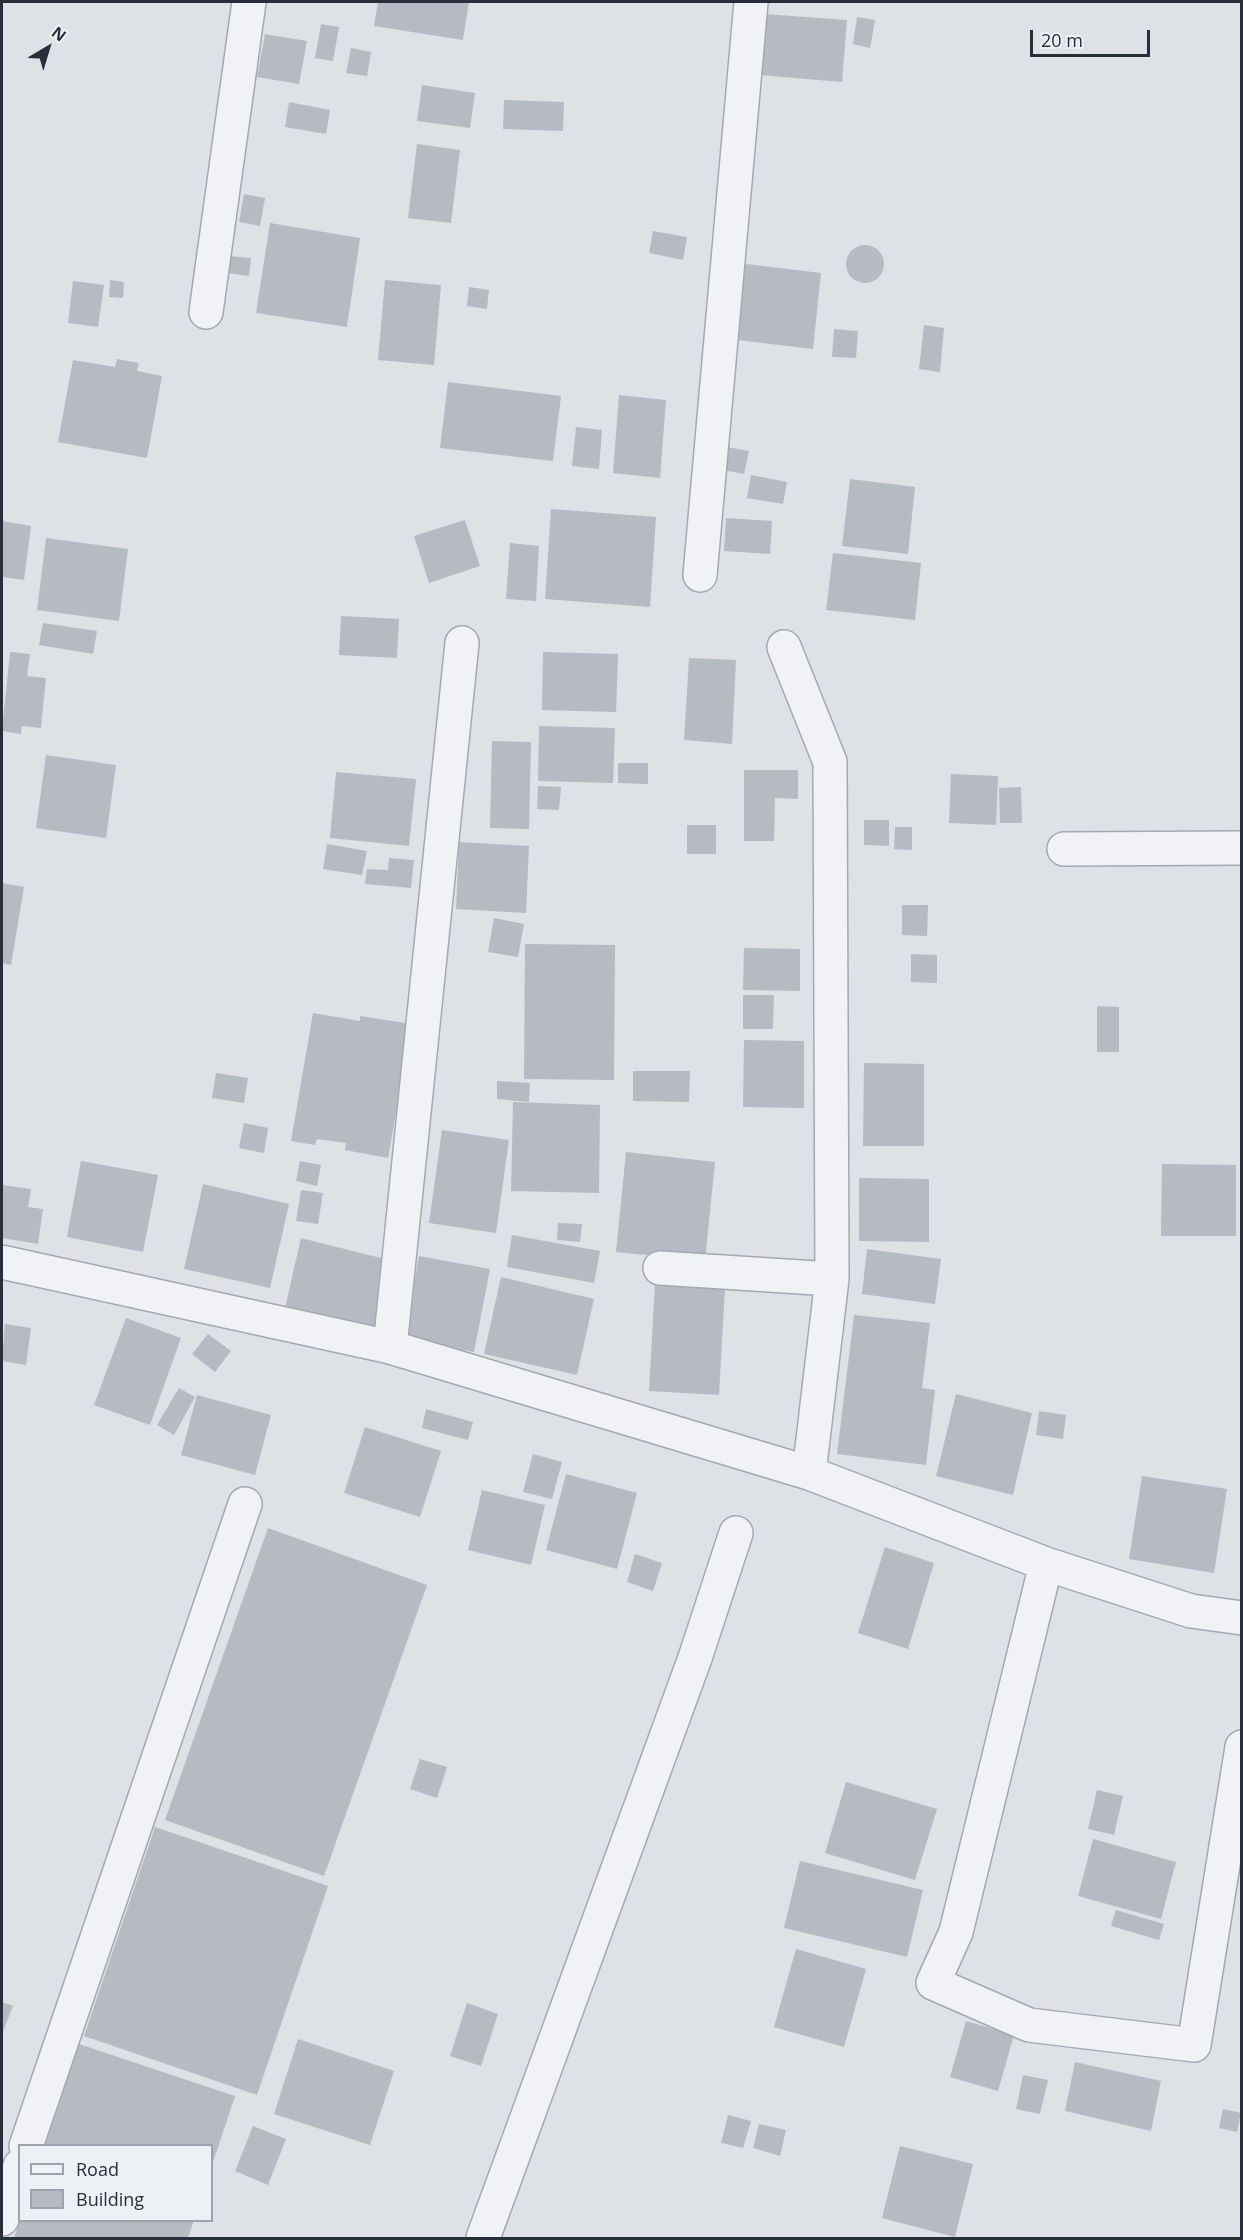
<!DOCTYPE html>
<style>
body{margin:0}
#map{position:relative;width:1243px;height:2240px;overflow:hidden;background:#dee1e6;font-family:"Open Sans",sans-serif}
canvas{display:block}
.frame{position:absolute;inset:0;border:3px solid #292e3c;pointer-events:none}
.legend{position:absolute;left:18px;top:2144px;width:195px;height:78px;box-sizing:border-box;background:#edf0f4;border:2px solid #9fa2aa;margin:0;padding:8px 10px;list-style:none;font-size:18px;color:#292e3c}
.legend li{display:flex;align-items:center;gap:12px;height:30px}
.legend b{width:30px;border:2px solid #9fa2aa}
.north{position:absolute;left:18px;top:18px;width:60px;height:60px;-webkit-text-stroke:4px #edf0f4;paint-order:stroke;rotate:38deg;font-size:16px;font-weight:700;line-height:24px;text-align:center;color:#292e3c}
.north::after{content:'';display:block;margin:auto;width:21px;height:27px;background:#292e3c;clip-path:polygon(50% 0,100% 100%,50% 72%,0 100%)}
.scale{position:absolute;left:1030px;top:30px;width:120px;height:27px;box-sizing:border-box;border:3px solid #292e3c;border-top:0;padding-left:8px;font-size:18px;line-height:21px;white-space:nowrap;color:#292e3c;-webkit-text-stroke:4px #edf0f4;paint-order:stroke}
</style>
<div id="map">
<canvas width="1243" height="2240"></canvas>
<div class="frame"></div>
<ul class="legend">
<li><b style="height:8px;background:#f0f2f5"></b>Road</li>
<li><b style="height:16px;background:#b6bac3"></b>Building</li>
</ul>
<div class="north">N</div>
<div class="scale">20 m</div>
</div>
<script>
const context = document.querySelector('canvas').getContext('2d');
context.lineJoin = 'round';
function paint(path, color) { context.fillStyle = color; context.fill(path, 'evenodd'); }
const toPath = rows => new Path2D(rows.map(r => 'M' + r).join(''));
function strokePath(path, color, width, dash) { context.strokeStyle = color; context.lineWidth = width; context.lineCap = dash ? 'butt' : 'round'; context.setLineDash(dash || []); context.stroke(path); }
paint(toPath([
 [378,2,469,2,463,40,374,26],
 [764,14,847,20,842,82,759,75],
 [857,17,875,20,870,48,853,44],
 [321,24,339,27,333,61,315,58],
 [265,34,307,41,299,84,257,77],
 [351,48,371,52,367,76,346,73],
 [422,85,475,93,470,128,417,121],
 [504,100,564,102,563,131,503,129],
 [289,102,330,110,326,134,285,127],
 [417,144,460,150,451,223,408,218],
 [244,194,265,198,260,226,239,222],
 [270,223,360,238,347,327,256,313],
 [653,231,687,237,683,260,649,253],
 '846 264a19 19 0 1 1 38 0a19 19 0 1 1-38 0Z',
 [229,256,251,258,249,276,227,273],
 [738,263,821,273,813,349,729,339],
 [110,280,124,282,123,298,109,297],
 [385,280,441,285,434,365,378,360],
 [73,281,104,285,98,327,68,323],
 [469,287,489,290,487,309,467,306],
 [924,325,944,328,940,372,919,369],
 [834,329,858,331,856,358,832,357],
 [117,359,139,363,137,371,162,376,147,458,58,442,73,360,115,367],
 [448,382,561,396,553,461,440,448],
 [619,395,666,400,660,478,613,473],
 [576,427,602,430,599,469,572,466],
 [727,447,749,451,744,474,723,470],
 [751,475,787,482,783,504,747,498],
 [850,479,915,487,908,554,842,546],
 [551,509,656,517,650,607,545,599],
 [726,518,772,521,770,554,724,551],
 [465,520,480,566,429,583,414,536],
 [2,521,31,526,24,580,2,577],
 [46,538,128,549,119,621,37,610],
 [510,543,539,546,536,601,506,599],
 [833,553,921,563,915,620,826,610],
 [341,616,399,619,397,658,339,655],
 [43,623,97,631,93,654,39,645],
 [10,652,30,654,27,676,46,678,41,728,22,726,21,734,2,731],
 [543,652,618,654,616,712,542,710],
 [689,658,736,660,732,744,684,740],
 [539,726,615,728,613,783,538,781],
 [492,741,531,742,529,829,490,828],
 [46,755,116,765,106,838,36,828],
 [618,763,648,763,648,784,618,783],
 [744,770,798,770,798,799,775,798,774,841,744,841],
 [336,772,416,779,409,846,330,838],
 [951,774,998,776,996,825,949,823],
 [538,786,561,787,559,810,537,809],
 [1021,787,1022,823,1000,823,999,788],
 [864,820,889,820,889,846,864,845],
 [687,825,716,825,716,854,687,854],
 [895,827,912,827,912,850,894,849],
 [459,842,529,846,526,913,456,909],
 [327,844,367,851,362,875,323,869],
 [389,858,414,860,411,888,365,884,367,869,388,870],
 [2,883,24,887,11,965,2,963],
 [902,905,928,905,927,936,902,935],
 [494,918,524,924,518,957,488,952],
 [525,944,615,945,614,1080,524,1079],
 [744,948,800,949,800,991,743,990],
 [911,954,937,955,937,983,911,982],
 [743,995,774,995,773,1029,743,1029],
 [1097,1006,1119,1007,1119,1052,1097,1052],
 [313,1013,360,1021,360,1016,412,1024,388,1158,345,1150,346,1143,317,1139,315,1145,291,1141],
 [744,1040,804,1041,804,1108,743,1107],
 [864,1063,924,1064,924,1146,863,1146],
 [633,1071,690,1071,689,1102,633,1101],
 [216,1073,248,1078,244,1103,212,1098],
 [497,1081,530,1083,529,1102,497,1099],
 [513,1102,600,1105,599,1193,511,1191],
 [244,1123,268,1128,264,1153,239,1148],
 [442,1130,509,1140,496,1233,429,1223],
 [626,1152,715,1162,705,1261,616,1252],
 [81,1161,158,1175,143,1252,67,1237],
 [300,1161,321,1165,317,1186,296,1181],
 [1162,1164,1236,1165,1236,1236,1161,1236],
 [859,1178,929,1179,929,1242,859,1241],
 [203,1184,289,1204,270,1288,184,1269],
 [2,1185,31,1189,28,1207,43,1209,38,1244,2,1238],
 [301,1190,323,1193,318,1224,296,1221],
 [558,1223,582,1224,580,1242,557,1240],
 [512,1235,600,1251,594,1283,507,1267],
 [301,1238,393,1261,377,1330,285,1308],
 [867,1249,941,1259,935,1304,862,1294],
 [419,1256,490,1269,474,1352,404,1339],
 [501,1277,594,1299,577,1375,484,1354],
 [655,1283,725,1288,719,1395,649,1391],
 [854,1315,930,1323,922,1388,935,1390,926,1465,837,1454],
 [126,1318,181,1338,150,1425,94,1405],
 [5,1324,31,1328,26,1365,2,1361],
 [208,1334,231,1351,215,1372,192,1354],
 [179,1388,195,1397,174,1435,157,1425],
 [956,1394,1032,1413,1013,1495,936,1476],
 [197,1395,271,1415,255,1475,181,1455],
 [426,1409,473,1422,468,1440,422,1428],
 [1039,1411,1066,1415,1063,1439,1036,1435],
 [365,1427,441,1451,420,1517,344,1493],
 [533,1454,562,1462,552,1499,523,1492],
 [566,1474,637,1493,617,1569,546,1550],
 [1142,1476,1227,1489,1214,1573,1129,1559],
 [482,1490,545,1505,531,1565,468,1550],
 [268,1528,427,1585,324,1876,165,1820],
 [885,1547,934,1563,908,1649,858,1633],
 [635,1554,662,1563,653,1591,627,1582],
 [420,1759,447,1767,437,1798,410,1789],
 [846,1782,937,1809,915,1880,825,1853],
 [1097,1790,1123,1796,1114,1835,1088,1829],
 [155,1827,328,1886,257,2095,84,2036],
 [1093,1839,1176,1862,1161,1919,1078,1896],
 [800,1861,923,1890,907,1957,784,1928],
 [1116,1910,1164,1924,1159,1940,1111,1926],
 [796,1949,866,1969,844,2047,774,2027],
 [2,2002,13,2006,2,2034],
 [467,2003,498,2014,481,2066,450,2056],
 [966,2021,1014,2035,998,2091,950,2077],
 [298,2039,394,2071,370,2145,274,2114],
 [79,2044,235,2096,212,2165,212,2146,45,2146],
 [1075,2062,1161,2081,1151,2131,1065,2111],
 [1023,2075,1048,2080,1040,2114,1016,2109],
 [1223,2109,1241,2113,1237,2132,1219,2128],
 [728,2115,751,2121,743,2148,721,2143],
 [759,2124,786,2130,780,2156,753,2148],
 [253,2126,286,2139,268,2185,235,2171],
 [900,2146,973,2164,955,2237,882,2218],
 [20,2220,194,2220,188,2238,14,2238]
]), '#b6bac3');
const minor = toPath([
 [206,312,249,2],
 [700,575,751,2],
 [784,647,830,762,832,1279,809,1473],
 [1064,849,1242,848],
 [2,1262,390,1347,809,1473,1046,1564,1191,1611,1242,1618],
 [660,1268,832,1279],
 [390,1347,462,643],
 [1046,1564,956,1932,933,1983,1029,2025,1194,2045,1242,1747],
 [26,2146,245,1504],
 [2,2219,20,2166],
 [483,2238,695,1658,736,1533]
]);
strokePath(minor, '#a4a8b0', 36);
strokePath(minor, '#f0f2f5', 33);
</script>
